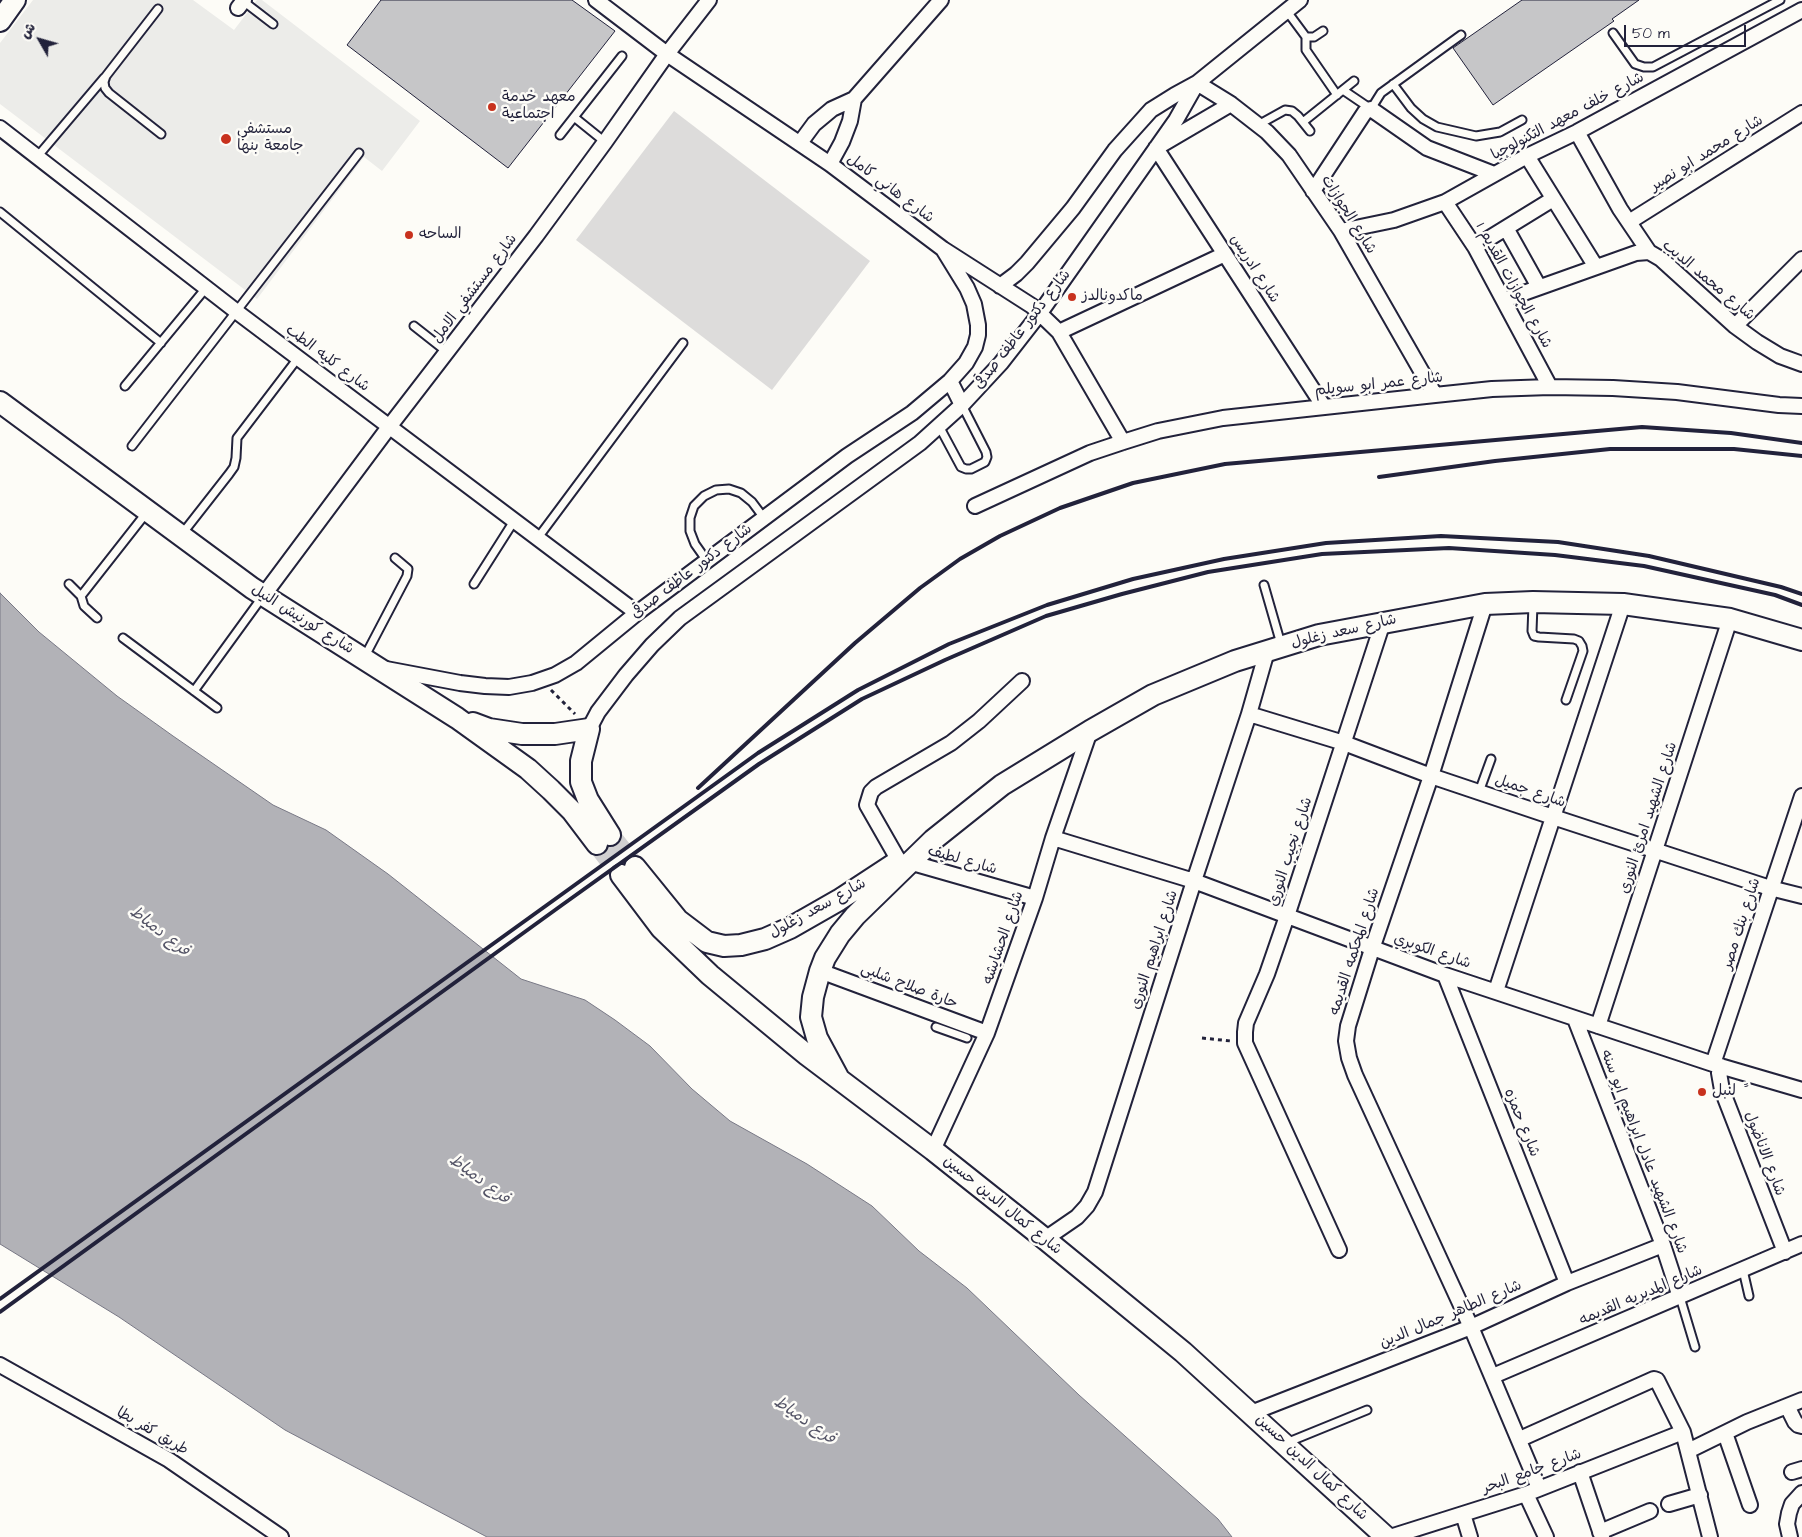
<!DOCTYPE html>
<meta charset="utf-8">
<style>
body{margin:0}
#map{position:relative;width:1802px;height:1537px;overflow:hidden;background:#fdfcf7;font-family:"Architects Daughter","Playpen Sans Arabic",sans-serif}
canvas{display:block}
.north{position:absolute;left:15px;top:15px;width:50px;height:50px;-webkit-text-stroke:4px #fdfcf7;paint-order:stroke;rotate:308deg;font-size:14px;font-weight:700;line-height:20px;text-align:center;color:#22223b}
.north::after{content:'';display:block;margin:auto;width:18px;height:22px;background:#22223b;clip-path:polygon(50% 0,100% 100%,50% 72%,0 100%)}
.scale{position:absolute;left:1624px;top:25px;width:122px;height:22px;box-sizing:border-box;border:2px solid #22223b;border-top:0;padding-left:6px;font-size:15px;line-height:18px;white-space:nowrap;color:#22223b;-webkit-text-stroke:4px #fdfcf7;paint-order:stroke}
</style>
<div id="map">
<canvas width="1802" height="1537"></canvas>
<div class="north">ش</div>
<div class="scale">50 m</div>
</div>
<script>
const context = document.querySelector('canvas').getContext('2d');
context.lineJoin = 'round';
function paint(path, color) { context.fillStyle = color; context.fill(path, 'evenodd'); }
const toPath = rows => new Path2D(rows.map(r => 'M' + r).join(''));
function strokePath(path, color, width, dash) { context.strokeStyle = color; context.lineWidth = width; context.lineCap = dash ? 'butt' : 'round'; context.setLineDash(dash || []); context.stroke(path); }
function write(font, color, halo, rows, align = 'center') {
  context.font = font + ' "Architects Daughter","Playpen Sans Arabic",sans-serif'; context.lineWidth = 5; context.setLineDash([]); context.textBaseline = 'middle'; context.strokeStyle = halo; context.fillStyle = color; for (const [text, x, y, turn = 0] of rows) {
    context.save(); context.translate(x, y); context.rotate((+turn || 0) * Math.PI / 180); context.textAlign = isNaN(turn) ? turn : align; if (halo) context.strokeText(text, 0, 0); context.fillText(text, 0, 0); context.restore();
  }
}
paint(toPath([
 [33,0,193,0,234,30,257,0,262,0,420,121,382,171,364,157,257,299,0,104,0,43]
]), '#ecece9');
paint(toPath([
 [674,111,870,261,772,390,576,240]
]), '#dddcdb');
const water = toPath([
 [0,593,39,632,117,696,173,736,273,805,326,830,388,874,521,979,585,1000,615,1020,650,1046,692,1089,730,1121,807,1164,872,1206,919,1251,967,1288,1079,1395,1218,1519,1232,1537,487,1537,285,1430,119,1317,0,1244,0,593]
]);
paint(water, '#b2b2b7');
strokePath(water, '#787885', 1);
const building = toPath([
 [381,0,572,0,615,31,508,168,347,45,381,0],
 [1522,0,1639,0,1612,19,1614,21,1493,105,1453,48,1522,0]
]);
paint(building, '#c6c6c8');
strokePath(building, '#22223b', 1);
strokePath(toPath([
 [610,835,635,867],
 [597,844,621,875]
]), '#d1d0d1', 20, [20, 10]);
const lane = toPath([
 [243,1,273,24],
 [158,9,106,76,104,82,105,88,109,93,161,134],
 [1286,10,1306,37,1314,37,1323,31],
 [1613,33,1635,64,1644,67,1653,67,1780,0],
 [1306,37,1306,50,1337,95],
 [1393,84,1411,108,1423,119,1437,127,1476,136,1500,132,1522,120],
 [1343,90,1371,109,1381,93,1461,35],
 [574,117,605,142],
 [1303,122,1354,81],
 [1258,125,1285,110,1292,111,1298,116,1310,131],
 [560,135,622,56],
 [37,157,104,78],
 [0,212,161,343],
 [414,326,447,352],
 [125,386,206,288],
 [939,426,961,467,966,469,971,469,985,462,987,457,986,452,962,405],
 [132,446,359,153],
 [182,534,229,474,234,467,236,458,237,438,298,358],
 [537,539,683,343],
 [707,561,695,544,690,531,690,518,694,506,704,496,716,490,729,489,741,493,752,502,764,518],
 [69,584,81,596,84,606,97,618],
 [474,584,514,521],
 [1264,585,1281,644],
 [81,596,147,512],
 [1533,605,1532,631,1534,636,1539,637,1574,639,1579,641,1582,646,1583,651,1566,700],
 [123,638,217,708],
 [364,658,407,576,408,569,395,558],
 [194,691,263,596],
 [1479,792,1491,759],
 [936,1027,967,1038],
 [1743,1270,1749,1296],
 [1680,1297,1695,1347],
 [1286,1443,1367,1410]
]);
const street = toPath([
 [596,0,667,54,830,164,943,249,1032,306,1059,332,1123,442],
 [238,8,244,0],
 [1197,83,1231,104,1267,132,1289,155,1341,231,1435,395],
 [1231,104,1156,148,1324,407],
 [0,128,241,315,637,613],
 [1577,132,1620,209,1649,252],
 [800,143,814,124,832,109,854,99,941,0],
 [1527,156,1596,267],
 [830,164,842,142,850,121,854,99],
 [1313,191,1365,112,1371,109,1427,148,1494,174],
 [1445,202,1475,247,1550,387],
 [1629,222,1802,113],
 [1506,228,1539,287],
 [1341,231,1394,220,1445,202,1527,156,1577,132,1802,10],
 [1475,247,1553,199],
 [1000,286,1016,274,1027,263,1073,208,1115,150,1151,110,1175,95,1197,83,1300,0],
 [1504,300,1636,253,1649,252,1661,259,1735,326,1757,342,1780,356,1802,364],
 [1735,326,1802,259],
 [1059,332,1225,254],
 [950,381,962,405],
 [975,506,1090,453,1123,442,1158,431,1223,418,1435,395,1492,389,1550,387,1613,388,1677,392,1779,405,1802,406],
 [263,596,389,427,536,236,605,142,667,54,709,0],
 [1485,604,1431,776,1372,949,1348,1026,1346,1041,1349,1058,1355,1075,1471,1327,1539,1488],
 [386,669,460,683,485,686,509,687,532,683,555,675,576,663,637,613,847,456,912,413,950,381,966,363,975,347,978,335,978,325,974,304,967,288,943,249],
 [1249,714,1344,743,1431,776,1553,817,1770,888,1802,896],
 [589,729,598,712,626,675,652,645,680,618,920,443,962,405,1001,363,1040,313,1176,120,1197,83],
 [1053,838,1194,881,1445,975,1713,1064,1802,1090],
 [899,861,867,805,871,792,876,787,951,743,979,721,1022,681],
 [909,862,1035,898],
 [820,971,987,1033],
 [1445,975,1567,1283],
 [1496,991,1623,604],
 [1575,1019,1663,1245,1680,1297],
 [1598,1026,1730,619],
 [1713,1064,1802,796],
 [1721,1066,1719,1073,1722,1090,1785,1252],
 [933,1150,987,1033,1035,898,1053,838,1090,731],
 [1045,1239,1077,1217,1087,1206,1095,1192,1194,881,1249,714,1267,651],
 [1339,1250,1245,1043,1245,1032,1246,1023,1267,974,1287,916,1383,622],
 [0,1365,169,1460,281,1537],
 [1493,1376,1802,1244],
 [1787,1406,1795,1422,1798,1425,1802,1426],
 [1251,1413,1471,1327,1567,1283,1663,1245],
 [1725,1433,1750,1505],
 [1520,1439,1654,1379,1657,1380,1683,1432,1710,1537],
 [1688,1451,1747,1422,1802,1400],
 [1580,1472,1602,1537],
 [1792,1472,1802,1469],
 [1526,1494,1546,1537],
 [1669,1504,1700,1495],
 [1463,1514,1470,1537],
 [1600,1532,1650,1511],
 [1390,1537,1526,1494,1683,1432],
 [1790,1537,1787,1524,1789,1513,1792,1504,1802,1493]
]);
const secondary = toPath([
 [0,21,15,0],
 [0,402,252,588,457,718,528,769,551,790,572,811,597,844],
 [473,723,489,729,522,734,555,734,589,729,581,761,581,782,588,800,610,835],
 [635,867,678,920,707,942,724,946,741,945,765,939,790,928,839,900,897,862],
 [621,875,661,928,710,975,807,1055,933,1150,1045,1239,1183,1352,1386,1537],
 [838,1077,817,1038,811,1017,813,997,820,971,825,958,840,934,855,916,933,840,1002,785,1090,731,1153,695,1235,661,1319,635,1485,604,1533,602,1623,604,1730,619,1802,640]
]);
strokePath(lane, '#22223b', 11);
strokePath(street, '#22223b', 18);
strokePath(secondary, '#22223b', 24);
strokePath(toPath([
 [551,690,575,714],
 [1202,1038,1231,1041]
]), '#22223b', 3, [4, 4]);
strokePath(lane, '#fdfcf7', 7);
strokePath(street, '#fdfcf7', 14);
strokePath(secondary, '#fdfcf7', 20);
strokePath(toPath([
 [1379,477,1495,461,1610,449,1734,449,1802,456],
 [698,788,855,643,920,588,960,559,1000,536,1060,508,1133,483,1225,464,1642,427,1731,433,1802,443],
 [0,1299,758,753,858,690,949,644,1047,605,1133,579,1224,559,1326,543,1441,536,1558,542,1649,556,1781,587,1802,594],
 [0,1312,562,905,759,764,862,699,945,660,1046,616,1122,594,1208,572,1322,554,1449,548,1555,555,1644,566,1775,595,1802,605]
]), '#22223b', 4);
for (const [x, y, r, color] of [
 [492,107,5,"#c8321e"],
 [226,139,6,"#c8321e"],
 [409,235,5,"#c8321e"],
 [1072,297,5,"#c8321e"],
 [1702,1092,5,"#c8321e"]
]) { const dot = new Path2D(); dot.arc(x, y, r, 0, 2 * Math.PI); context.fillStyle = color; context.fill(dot); strokePath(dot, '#fdfcf7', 2); }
write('15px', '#22223b', '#fdfcf7', [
 ["معهد خدمة",502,98],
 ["اجتماعية",502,115],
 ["مستشفي",237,130],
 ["جامعة بنها",237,147],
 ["الساحه",419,235],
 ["ماكدونالدز",1082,297],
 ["لنبل ً",1712,1092]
], 'left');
write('15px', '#22223b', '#fdfcf7', [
 ["شارع خلف معهد التكنولوجيا",1568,117,-28],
 ["شارع محمد ابو نصير",1707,154,-32],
 ["شارع هاني كامل",890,189,37],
 ["شارع الجوازات",1348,215,58],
 ["شارع ادريس",1254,269,57],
 ["شارع محمد الديب",1708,281,40],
 ["شارع الجوازات القديم 1",1513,286,61],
 ["شارع مستشفي الامل",475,289,-53],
 ["شارع دكتور عاطف صدقى",1023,330,-52],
 ["شارع كليه الطب",327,359,37],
 ["شارع عمر ابو سويلم",1379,385,-6],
 ["شارع دكتور عاطف صدقى",692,572,-37],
 ["شارع كورنيش النيل",302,620,32],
 ["شارع سعد زغلول",1344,632,-13],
 ["شارع جميل",1530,792,19],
 ["شارع الشهيد امرئ النورى",1649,818,-72],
 ["شارع نجيب النورى",1291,852,-72],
 ["شارع لطيف",962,861,16],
 ["شارع سعد زغلول",818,909,-29],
 ["شارع بنك مصر",1742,924,-72],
 ["شارع الحشايشه",1004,938,-71],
 ["شارع ابراهيم النورى",1155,950,-72],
 ["شارع المحكمه القديمه",1355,952,-72],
 ["شارع الكوبري",1432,952,19],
 ["حارة صلاح شلبى",909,987,21],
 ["شارع حمزه",1521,1123,68],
 ["شارع الشهيد عادل ابراهيم ابو سنه",1643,1152,69],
 ["شارع الاناضول",1764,1154,69],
 ["شارع كمال الدين حسين",1002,1206,39],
 ["شارع المديريه القديمه",1641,1296,-23],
 ["شارع الطاهر جمال الدين",1451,1315,-23],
 ["طريق كفر بطا",152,1432,30],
 ["شارع كمال الدين حسين",1311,1468,43],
 ["شارع جامع البحر",1532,1472,-20]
]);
write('italic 16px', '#545466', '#fdfcf7', [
 ["فرع دمياط",159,932,38],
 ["فرع دمياط",479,1180,37],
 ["فرع دمياط",804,1421,35]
]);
</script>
